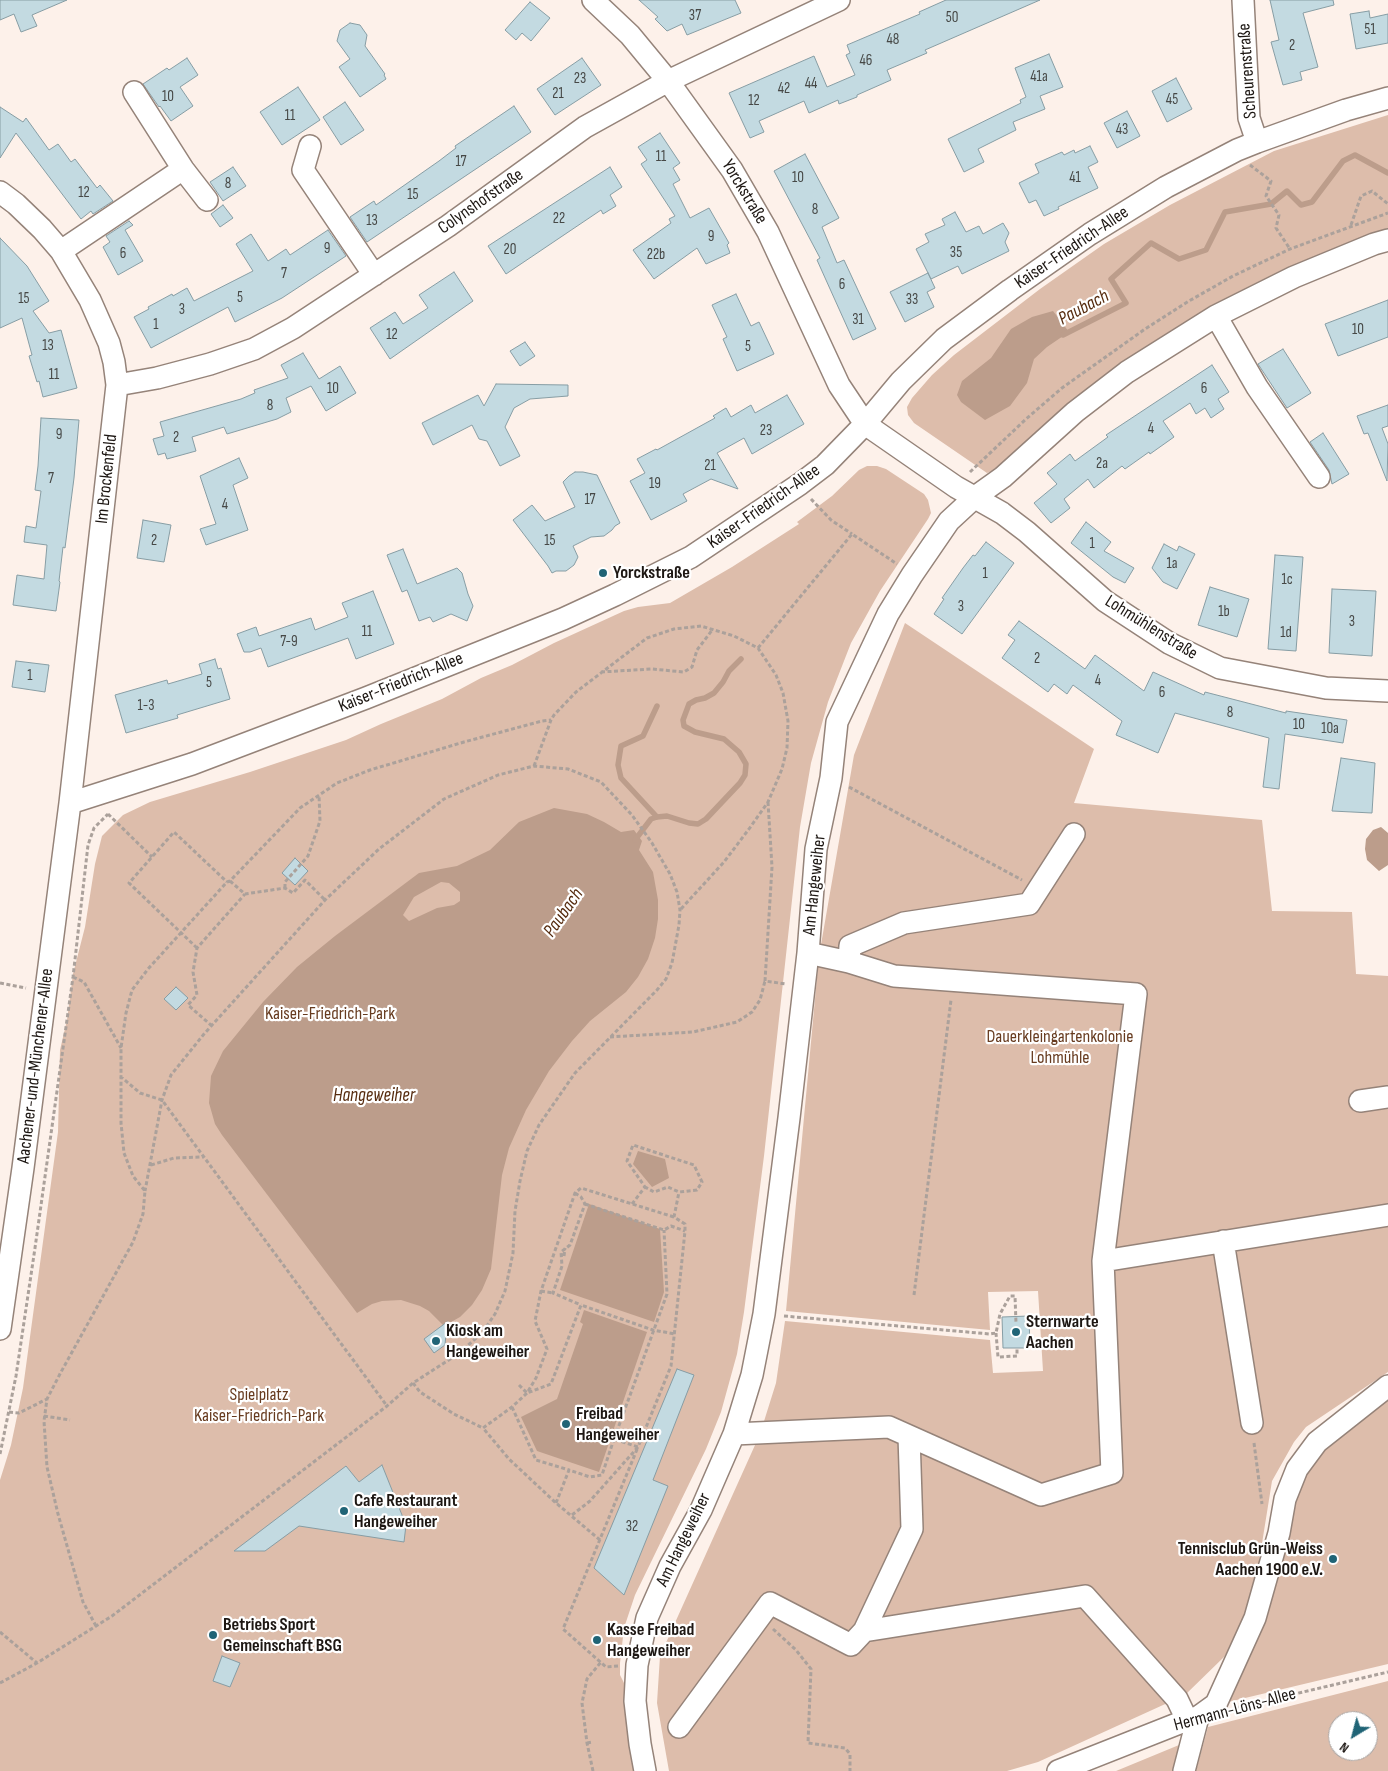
<!DOCTYPE html>
<meta charset="utf-8">
<style>
body{margin:0}
#map{position:relative;width:1388px;height:1771px;overflow:hidden;background:#fdf1ea;font-family:"Sofia Sans Condensed",sans-serif}
canvas{display:block}
.north{position:absolute;left:1328px;top:1711px;width:50px;height:50px;box-sizing:border-box;background:#fff;border:1px solid #a5a2a1;border-radius:50%;rotate:217deg;font-size:14px;font-weight:700;line-height:20px;text-align:center;color:#1d1713}
.north::after{content:'';display:block;margin:auto;width:18px;height:22px;background:#206476;clip-path:polygon(50% 0,100% 100%,50% 72%,0 100%)}
</style>
<div id="map">
<canvas width="1388" height="1771"></canvas>
<div class="north">N</div>
</div>
<script>
const context = document.querySelector('canvas').getContext('2d');
context.lineJoin = 'round';
function paint(path, color) { context.fillStyle = color; context.fill(path, 'evenodd'); }
const toPath = rows => new Path2D(rows.map(r => 'M' + r).join(''));
function strokePath(path, color, width, dash) { context.strokeStyle = color; context.lineWidth = width; context.lineCap = dash ? 'butt' : 'round'; context.setLineDash(dash || []); context.stroke(path); }
function write(font, color, halo, rows, align = 'center') {
  context.font = font + ' "Sofia Sans Condensed",sans-serif'; context.lineWidth = 4.5; context.setLineDash([]); context.textBaseline = 'middle'; context.strokeStyle = halo; context.fillStyle = color; for (const [text, x, y, turn = 0] of rows) {
    context.save(); context.translate(x, y); context.rotate((+turn || 0) * Math.PI / 180); context.textAlign = isNaN(turn) ? turn : align; if (halo) context.strokeText(text, 0, 0); context.fillText(text, 0, 0); context.restore();
  }
}
paint(toPath([
 [1388,115,1388,229,1329,251,1280,272,1240,292,1160,339,1122,365,1057,414,994,470,987,473,914,423,908,415,907,407,912,398,932,375,954,355,1040,289,1104,244,1170,205,1274,151],
 [867,466,877,466,886,469,924,494,928,500,931,513,928,519,880,591,851,643,828,702,811,763,800,827,764,1156,744,1312,737,1354,721,1412,706,1449,635,1595,624,1628,620,1663,620,1675,624,1683,639,1771,0,1771,0,1480,11,1445,23,1388,58,1132,60,1050,67,1020,73,974,85,927,95,864,102,836,123,815,150,802,250,772,346,740,381,724,442,699,481,678,512,665,554,643,624,611,638,607,670,603,732,567,799,524,797,522,832,496,859,470],
 [905,623,1094,749,1074,803,1262,820,1272,911,1352,912,1356,974,1388,976,1388,1372,1306,1427,1294,1442,1272,1481,1251,1612,1224,1657,1185,1695,1038,1762,1007,1771,669,1771,657,1703,660,1656,760,1434,776,1383,785,1321,990,1340,993,1373,1043,1371,1038,1291,988,1292,990,1330,786,1311,819,956,854,755],
 [1388,1400,1388,1664,1224,1703,1292,1498,1323,1449],
 [1388,1681,1388,1771,1196,1771,1208,1727],
 [1338,1721,1368,1721,1368,1751,1338,1751],
 [1179,1745,1174,1771,1116,1771]
]), '#ddbdab');
paint(toPath([
 [1053,311,1069,332,1047,347,1034,359,1027,383,1010,406,985,420,961,402,957,395,962,381,991,358,1011,329,1032,317],
 [554,808,587,814,604,822,621,832,634,830,642,841,639,850,653,872,658,900,658,919,655,938,648,959,638,977,626,992,590,1021,572,1041,549,1071,526,1110,509,1148,502,1175,491,1269,482,1290,472,1305,460,1317,444,1326,429,1311,420,1306,401,1300,382,1301,372,1304,357,1313,222,1135,215,1124,209,1103,211,1076,223,1051,263,1002,297,967,335,936,419,873,457,866,490,850,519,822],
 [441,882,449,883,460,892,460,901,454,905,437,908,409,921,403,915,414,897],
 [1381,827,1388,833,1388,865,1379,871,1367,860,1365,849,1366,839,1373,830],
 [638,1151,665,1159,669,1178,652,1187,633,1164],
 [589,1204,660,1229,664,1292,654,1322,560,1290],
 [584,1310,647,1332,599,1472,537,1451,521,1417,557,1399,583,1324,580,1322]
]), '#bc9d8b');
strokePath(toPath([
 [1063,335,1126,303,1111,279,1151,243,1179,259,1206,250,1225,212,1271,204,1287,191,1301,205,1312,202,1343,161,1355,155,1388,173],
 [657,706,643,736,621,746,618,765,621,778,657,817],
 [635,840,651,819,657,817,667,816,689,823,698,824,706,819,740,783,745,775,746,764,739,752,724,739,695,732,684,726,683,720,689,704,696,700,705,698,714,693,723,682,729,671,741,659]
]), '#bc9d8b', 5.5);
const building = toPath([
 [0,0,67,0,32,15,37,26,21,32,14,14,0,20,0,0],
 [639,0,735,0,741,13,687,35,682,24,667,31,655,19,658,17,639,0],
 [946,0,1040,0,925,50,927,53,887,70,891,80,857,95,857,97,839,104,838,100,809,113,804,101,759,121,764,132,750,138,729,93,814,56,827,87,855,75,846,55,850,53,847,45,920,14,919,12,946,0],
 [1270,0,1333,0,1334,5,1303,13,1318,67,1300,72,1302,80,1283,85,1271,42,1279,40,1270,0],
 [530,2,550,18,531,41,522,33,516,40,505,30,530,2],
 [1369,11,1370,18,1388,14,1388,43,1356,49,1350,14,1369,11],
 [350,23,360,25,367,35,365,46,385,74,384,75,386,79,360,97,339,67,350,59,337,41,340,30,350,23],
 [1049,54,1063,87,1040,96,1045,109,1013,122,1016,130,978,149,984,162,964,172,948,139,1021,103,1020,100,1026,97,1015,68,1049,54],
 [187,58,198,75,180,87,193,106,171,121,160,106,159,107,143,84,167,68,169,70,187,58],
 [582,58,601,85,555,115,537,89,582,58],
 [1176,78,1192,109,1167,122,1152,91,1176,78],
 [298,87,320,120,282,145,260,112,298,87],
 [345,102,364,130,341,145,323,117,345,102],
 [514,106,531,132,367,242,350,217,374,201,376,205,439,161,456,148,455,146,514,106],
 [0,107,23,122,26,118,49,150,58,144,71,162,75,159,97,188,100,185,113,201,93,214,91,211,81,219,16,133,0,158,0,107],
 [1127,111,1140,136,1117,148,1104,123,1127,111],
 [660,133,680,163,673,168,680,180,673,184,690,218,709,208,729,243,727,245,730,253,706,264,697,248,654,279,633,250,671,223,669,219,675,216,641,164,647,160,638,147,660,133],
 [1090,146,1098,162,1088,167,1098,188,1058,207,1059,209,1044,216,1036,200,1029,203,1019,183,1039,173,1035,164,1062,152,1064,155,1074,150,1075,153,1090,146],
 [805,154,839,218,822,227,837,263,844,260,876,329,853,340,817,260,820,258,774,171,805,154],
 [233,167,246,186,223,201,210,182,233,167],
 [610,167,622,187,610,195,616,206,603,214,601,210,506,274,488,246,610,167],
 [223,205,233,218,220,227,211,214,223,205],
 [955,212,966,232,979,226,983,234,1003,223,1009,233,1005,242,1009,251,962,274,958,266,931,279,916,249,929,242,925,234,945,225,942,219,955,212],
 [129,221,133,225,125,230,143,261,118,275,103,247,110,242,106,236,129,221],
 [328,230,346,256,282,298,235,322,228,307,151,348,134,317,149,309,148,307,172,294,173,296,187,288,194,301,253,271,236,244,251,234,268,261,286,249,290,255,328,230],
 [0,238,27,266,49,301,33,311,49,333,61,330,77,388,43,397,39,381,37,382,29,356,32,355,22,318,0,328,0,238],
 [454,272,473,301,390,359,370,328,395,312,403,324,428,308,419,295,454,272],
 [928,273,935,288,927,292,934,307,905,322,890,292,928,273],
 [736,294,751,326,759,322,774,354,737,371,723,339,727,337,712,305,736,294],
 [1388,300,1388,337,1338,356,1325,324,1388,300],
 [525,342,535,356,520,366,510,351,525,342],
 [1283,349,1311,393,1287,408,1258,364,1283,349],
 [303,353,319,379,340,366,356,393,326,411,311,386,286,398,291,412,277,419,227,434,224,427,192,437,196,451,167,459,165,453,158,455,153,439,164,436,160,422,241,399,255,393,254,390,288,378,281,365,303,353],
 [1212,365,1229,392,1218,399,1224,409,1211,418,1205,408,1196,414,1190,403,1163,421,1174,437,1150,454,1149,452,1125,469,1122,466,1094,488,1088,479,1064,499,1070,508,1051,523,1034,503,1057,484,1047,473,1070,454,1075,461,1108,437,1106,435,1212,365],
 [496,384,568,385,568,396,530,399,514,408,505,427,520,456,500,466,487,441,479,439,472,425,433,445,422,423,478,395,484,406,496,384],
 [787,395,804,424,752,454,744,438,717,453,738,489,711,479,683,494,687,501,651,520,630,481,645,473,637,459,656,449,657,450,715,418,713,416,726,408,731,417,751,405,755,413,787,395],
 [1388,405,1388,426,1382,428,1388,444,1387,481,1368,433,1364,434,1357,416,1388,405],
 [41,418,79,420,74,478,65,548,63,547,59,581,60,582,56,611,13,605,17,575,44,579,47,545,24,542,26,526,36,528,41,491,35,490,38,466,41,418],
 [1323,433,1349,474,1332,484,1329,470,1310,442,1323,433],
 [239,458,248,478,233,485,248,530,206,545,200,529,216,524,200,476,239,458],
 [575,472,583,472,597,475,620,523,615,526,612,530,604,536,591,537,573,546,578,557,574,565,566,571,556,571,552,573,548,566,513,520,532,505,545,521,575,507,563,482,569,476,575,472],
 [143,520,171,525,164,562,137,558,143,520],
 [1086,522,1111,542,1104,551,1134,568,1125,583,1113,577,1071,543,1086,522],
 [986,542,1014,563,962,634,934,614,944,599,942,598,963,568,973,555,975,556,986,542],
 [1164,544,1177,551,1179,546,1195,554,1177,589,1163,582,1152,568,1164,544],
 [403,549,417,584,457,568,462,573,468,594,473,606,467,621,451,614,433,622,430,617,419,621,407,590,402,592,387,555,403,549],
 [1275,555,1303,557,1296,651,1268,649,1275,555],
 [1210,587,1249,599,1237,637,1198,625,1210,587],
 [1332,589,1376,591,1372,656,1329,653,1332,589],
 [373,591,394,644,356,659,348,638,268,667,261,648,250,652,244,652,237,634,256,627,259,636,311,618,315,630,348,617,342,603,373,591],
 [1019,621,1085,669,1095,655,1144,691,1153,672,1204,695,1205,692,1286,713,1286,711,1347,720,1343,743,1285,734,1279,789,1263,787,1269,738,1175,713,1158,753,1116,735,1122,721,1073,685,1067,694,1054,684,1048,692,1002,658,1015,640,1008,635,1019,621],
 [215,659,218,669,221,668,230,699,177,715,178,718,126,733,115,695,167,680,168,684,202,674,199,664,215,659],
 [16,661,49,665,45,692,12,687,16,661],
 [1341,758,1375,763,1372,813,1332,811,1341,758],
 [295,858,308,871,295,885,282,873,295,858],
 [176,987,188,998,176,1010,164,999,176,987],
 [1029,1316,1030,1348,1003,1348,1002,1317,1029,1316],
 [447,1322,445,1345,434,1353,424,1339,447,1322],
 [677,1369,694,1375,653,1480,668,1486,624,1595,594,1568,677,1369],
 [382,1465,406,1525,404,1542,299,1526,265,1551,234,1551,346,1466,359,1482,382,1465],
 [222,1656,240,1663,230,1687,213,1681,222,1656]
]);
paint(building, '#c3dae1');
strokePath(building, '#879da4', 1);
const minor = toPath([
 [593,0,630,35,668,81,732,170,768,232,839,385,865,424,956,487,1002,513,1027,532,1105,601,1169,643,1220,668,1326,688,1388,691],
 [1243,0,1249,118,1257,142],
 [134,92,183,169,207,200],
 [310,146,303,170,374,275],
 [0,192,16,204,42,229,61,251,90,300,109,343,114,362,117,385,70,803,23,1168,0,1329],
 [61,251,183,169],
 [1216,316,1257,387,1319,477],
 [117,385,157,378,210,364,254,349,293,328,448,226,585,127,668,81,839,0],
 [70,803,192,764,366,698,563,619,615,595,691,557,800,484,825,465,865,424,901,381,944,339,1010,290,1090,234,1166,187,1237,150,1257,142,1346,110,1388,98],
 [808,953,849,962],
 [1360,1101,1388,1097],
 [1223,1241,1252,1423],
 [1103,1261,1388,1215],
 [734,1434,889,1427,1041,1495,1112,1473,1103,1261,1136,994,894,976,849,962,850,946,904,923,1029,904,1074,834],
 [864,1631,1085,1596,1177,1699,1187,1720],
 [679,1727,770,1603,851,1645,864,1631,912,1529,909,1436],
 [645,1771,640,1744,635,1701,637,1665,647,1618,670,1566,701,1510,734,1434,752,1375,764,1314,789,1118,808,953,816,849,831,778,837,722,888,614,912,575,949,521,975,497,1003,477,1075,412,1127,372,1216,316,1294,277,1374,244,1388,240],
 [1058,1771,1187,1720,1198,1717],
 [1184,1771,1198,1717,1216,1704,1255,1618,1279,1533,1285,1499,1297,1469,1317,1442,1388,1386]
]);
strokePath(minor, '#958379', 24);
strokePath(toPath([
 [1250,165,1271,181,1266,196,1279,215,1276,228,1290,249],
 [1351,225,1361,196,1372,191,1388,204],
 [970,472,1026,419,1062,388,1145,329,1189,301,1233,276,1290,249,1388,213],
 [811,499,831,520,852,534],
 [758,648,852,534,897,564],
 [601,672,652,669,684,672,692,667,697,650,713,629],
 [534,766,551,720,554,715,576,692,647,638,674,629,701,626,734,636,758,648,776,675,783,693,788,721,787,748,782,769,768,802,749,829,724,862,680,910],
 [849,787,1022,880],
 [768,802,772,867,765,981,786,984],
 [108,814,152,857],
 [230,881,245,894,285,888,293,893,305,880,325,900],
 [285,888,285,882,308,856,320,821,319,795],
 [197,948,129,883,174,832,227,882],
 [73,977,84,982,121,1048],
 [0,983,26,988],
 [212,1026,188,1005,197,995,193,972,197,948,245,894],
 [610,1037,693,1032,737,1022,752,1012,760,1000,765,981],
 [120,1076,140,1093,162,1100,387,1406],
 [151,1165,174,1158,203,1157],
 [575,1193,581,1197,585,1204,570,1245,561,1252,562,1266,553,1293,581,1305],
 [585,1204,664,1230,671,1226,685,1231],
 [632,1204,645,1187,627,1161,633,1145,694,1165,702,1182,697,1190,679,1192,668,1187,654,1192,645,1187],
 [564,1256,565,1248],
 [541,1291,553,1293],
 [914,1295,951,1000],
 [784,1316,990,1334,996,1333,1000,1314,1010,1296,1015,1296,1016,1323],
 [996,1333,998,1357,1017,1356,1017,1348],
 [413,1383,420,1392,454,1414,483,1428],
 [519,1385,527,1393,551,1384,581,1305,653,1330,675,1334],
 [512,1407,536,1460,569,1470],
 [9,1412,19,1413,47,1399],
 [44,1416,70,1420],
 [1254,1443,1262,1504],
 [0,1454,16,1376,35,1248,73,977,88,845,94,828,108,814],
 [556,1503,569,1470,590,1477,602,1475,614,1439],
 [572,1515,590,1501,638,1447,671,1366,685,1231,685,1224,674,1217,679,1192],
 [600,1540,556,1503,509,1459,483,1428,512,1407,527,1393,536,1378,547,1349,535,1321,541,1291,575,1193,581,1188,674,1217],
 [96,1626,83,1602,58,1514,47,1467,44,1421,47,1399,61,1372,133,1242,143,1214,145,1191,133,1176,124,1153,121,1123,121,1048,126,1013,132,990,148,969,227,882,230,881,300,808,337,783,370,770,464,742,542,721,551,720],
 [773,1629,796,1650,811,1669,808,1743,845,1748,850,1754,850,1771],
 [0,1632,37,1663],
 [618,1666,606,1667,563,1629,638,1447,614,1439,667,1294,664,1230],
 [0,1683,37,1663,112,1616,387,1406,413,1383,458,1354,482,1333,495,1314,505,1291,513,1253,515,1211,520,1181,527,1151,539,1125,575,1073,657,990,666,979,672,963,679,925,680,910,677,892,670,874,652,843,632,815,601,782,568,769,534,766,498,775,444,799,379,849,325,900,204,1034,171,1075,162,1100,145,1191],
 [1235,1708,1388,1672],
 [587,1743,593,1742],
 [593,1771,587,1743,582,1703,587,1679,601,1662]
]), '#aba19b', 3, [4, 2.5]);
strokePath(minor, '#fff', 21);
for (const [x, y, r, color] of [
 [603,573,5,"#206476"],
 [1016,1332,5,"#206476"],
 [436,1341,5,"#206476"],
 [566,1424,5,"#206476"],
 [344,1511,5,"#206476"],
 [1333,1559,5,"#206476"],
 [213,1635,5,"#206476"],
 [597,1640,5,"#206476"]
]) { const dot = new Path2D(); dot.arc(x, y, r, 0, 2 * Math.PI); context.fillStyle = color; context.fill(dot); strokePath(dot, '#fff', 2); }
write('15px', '#464846', null, [
 ["37",695,16],
 ["50",952,18],
 ["51",1370,30],
 ["48",893,40],
 ["2",1292,46],
 ["46",866,61],
 ["41a",1039,77],
 ["23",580,79],
 ["44",811,84],
 ["42",784,89],
 ["21",558,94],
 ["10",168,97],
 ["45",1172,100],
 ["12",754,101],
 ["11",290,116],
 ["43",1122,130],
 ["11",661,157],
 ["17",461,162],
 ["10",798,178],
 ["41",1075,178],
 ["8",228,184],
 ["12",84,193],
 ["15",413,195],
 ["8",815,210],
 ["22",559,219],
 ["13",372,221],
 ["9",711,237],
 ["9",327,249],
 ["20",510,250],
 ["35",956,253],
 ["6",123,254],
 ["22b",656,255],
 ["7",284,274],
 ["6",842,285],
 ["5",240,298],
 ["15",24,299],
 ["33",912,300],
 ["3",182,310],
 ["31",858,320],
 ["1",156,325],
 ["10",1358,330],
 ["12",392,335],
 ["13",48,346],
 ["5",748,347],
 ["11",54,375],
 ["10",333,389],
 ["6",1204,389],
 ["8",270,406],
 ["4",1151,429],
 ["23",766,431],
 ["9",59,435],
 ["2",176,438],
 ["2a",1102,464],
 ["21",710,466],
 ["7",51,479],
 ["19",655,484],
 ["17",590,500],
 ["4",225,505],
 ["2",154,541],
 ["15",550,541],
 ["1",1092,544],
 ["1a",1172,564],
 ["1",985,574],
 ["1c",1287,580],
 ["3",961,607],
 ["1b",1224,612],
 ["3",1352,622],
 ["11",367,632],
 ["1d",1286,633],
 ["7-9",289,642],
 ["2",1037,659],
 ["1",30,676],
 ["4",1098,681],
 ["5",209,683],
 ["6",1162,693],
 ["1-3",146,706],
 ["8",1230,713],
 ["10",1299,725],
 ["10a",1330,729],
 ["32",632,1527]
]);
write('18px', '#1d1713', '#fff', [
 ["Scheurenstraße",1248,71,-94],
 ["Yorckstraße",744,192,59],
 ["Colynshofstraße",481,202,-35],
 ["Kaiser-Friedrich-Allee",1072,248,-34],
 ["Im Brockenfeld",107,479,-84],
 ["Kaiser-Friedrich-Allee",764,507,-35],
 ["Lohmühlenstraße",1151,628,32],
 ["Kaiser-Friedrich-Allee",401,683,-22],
 ["Am Hangeweiher",815,885,-84],
 ["Aachener-und-Münchener-Allee",36,1066,-83],
 ["Am Hangeweiher",684,1540,-64],
 ["Hermann-Löns-Allee",1235,1710,-15]
]);
write('bold 18px', '#1d1713', '#fff', [
 ["Yorckstraße",613,573],
 ["Sternwarte",1026,1322],
 ["Aachen",1026,1343],
 ["Kiosk am",446,1331],
 ["Hangeweiher",446,1352],
 ["Freibad",576,1414],
 ["Hangeweiher",576,1435],
 ["Cafe Restaurant",354,1501],
 ["Hangeweiher",354,1522],
 ["Tennisclub Grün-Weiss",1323,1549,"right"],
 ["Aachen 1900 e.V.",1323,1570,"right"],
 ["Betriebs Sport",223,1625],
 ["Gemeinschaft BSG",223,1646],
 ["Kasse Freibad",607,1630],
 ["Hangeweiher",607,1651]
], 'left');
write('18px', '#673b1f', '#fff', [
 ["Kaiser-Friedrich-Park",330,1014],
 ["Dauerkleingartenkolonie",1060,1037],
 ["Lohmühle",1060,1058],
 ["Spielplatz",259,1395],
 ["Kaiser-Friedrich-Park",259,1416]
]);
write('italic 19px', '#562b0e', '#fff', [
 ["Paubach",1084,308,-28],
 ["Paubach",564,913,-55],
 ["Hangeweiher",374,1096]
]);
</script>
